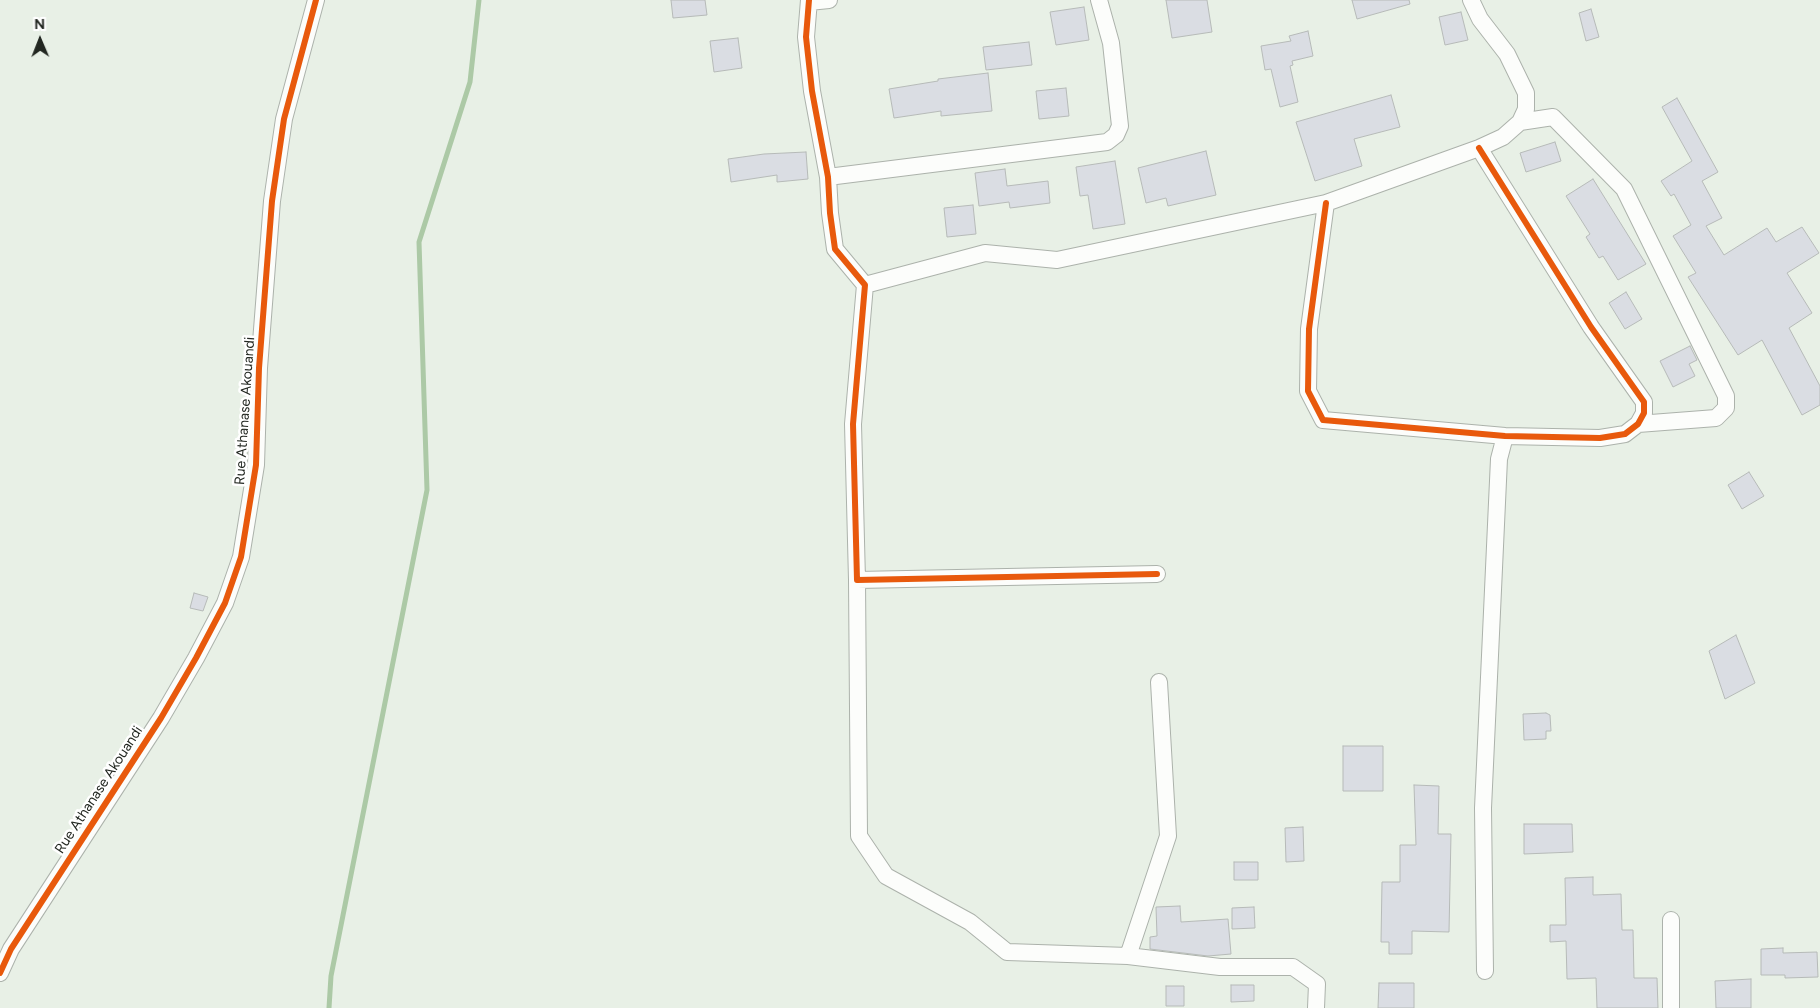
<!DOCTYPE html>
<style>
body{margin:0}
#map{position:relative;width:1820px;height:1008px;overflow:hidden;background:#e8f0e6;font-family:Figtree,sans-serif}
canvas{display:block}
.north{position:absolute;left:15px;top:15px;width:50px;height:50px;-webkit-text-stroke:4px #fff;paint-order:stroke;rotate:359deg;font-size:14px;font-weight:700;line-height:20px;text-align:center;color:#222721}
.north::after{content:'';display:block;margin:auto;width:18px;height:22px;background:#222721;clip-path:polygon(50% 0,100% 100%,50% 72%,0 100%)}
</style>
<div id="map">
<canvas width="1820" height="1008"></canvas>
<div class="north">N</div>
</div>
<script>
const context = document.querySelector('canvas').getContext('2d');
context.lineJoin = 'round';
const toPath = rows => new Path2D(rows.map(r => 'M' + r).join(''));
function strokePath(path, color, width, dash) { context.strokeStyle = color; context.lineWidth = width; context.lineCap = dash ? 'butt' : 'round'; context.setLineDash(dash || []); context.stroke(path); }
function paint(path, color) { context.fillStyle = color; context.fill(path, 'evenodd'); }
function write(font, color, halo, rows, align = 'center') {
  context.font = font + ' Figtree,sans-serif'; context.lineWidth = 5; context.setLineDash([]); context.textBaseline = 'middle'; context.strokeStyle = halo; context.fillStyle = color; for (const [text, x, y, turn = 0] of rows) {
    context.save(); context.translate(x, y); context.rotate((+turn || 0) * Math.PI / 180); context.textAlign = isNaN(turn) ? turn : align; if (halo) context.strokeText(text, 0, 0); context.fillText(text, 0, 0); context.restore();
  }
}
strokePath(toPath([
 [329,1008,331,976,427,490,419,242,470,82,479,0]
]), '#acc9a6', 5);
const building = toPath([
 [671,0,705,0,707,15,673,18,671,0],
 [1166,0,1207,0,1212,32,1172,38,1166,0],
 [1352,0,1409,0,1410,4,1357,19,1352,0],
 [1084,7,1089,40,1056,45,1050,12,1084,7],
 [1591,9,1599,37,1586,41,1579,13,1591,9],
 [1461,12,1468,40,1445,45,1439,17,1461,12],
 [1308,31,1313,56,1292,61,1293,65,1290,66,1298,102,1280,107,1271,69,1265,70,1261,46,1291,41,1289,36,1308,31],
 [738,38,742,68,714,72,710,41,738,38],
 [1029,42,1032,65,986,70,983,47,1029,42],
 [988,73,992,111,941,116,941,111,894,118,889,89,938,81,938,79,988,73],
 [1066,88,1069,116,1039,119,1036,91,1066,88],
 [1391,95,1400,127,1354,139,1362,166,1315,181,1296,122,1391,95],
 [1677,98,1718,172,1702,181,1722,218,1706,226,1724,255,1767,228,1776,242,1802,227,1819,253,1787,273,1812,313,1789,328,1820,386,1820,405,1802,415,1762,340,1738,355,1688,277,1696,273,1673,236,1691,225,1674,194,1671,196,1661,181,1692,161,1662,107,1677,98],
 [1555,142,1561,161,1526,172,1520,153,1555,142],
 [1206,151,1216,195,1168,206,1166,198,1146,203,1138,168,1206,151],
 [806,152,808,179,777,182,777,175,731,182,728,159,764,154,806,152],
 [1115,161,1125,224,1093,229,1088,195,1080,196,1076,167,1115,161],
 [1005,169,1007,186,1048,181,1050,203,1010,208,1009,202,979,206,975,173,1005,169],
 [1593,179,1646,264,1618,280,1603,256,1599,258,1586,237,1590,234,1566,196,1593,179],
 [973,205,976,234,947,237,944,208,973,205],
 [1626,292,1642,319,1625,329,1609,303,1626,292],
 [1690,346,1697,360,1689,364,1695,376,1673,387,1660,361,1690,346],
 [1749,472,1764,496,1742,509,1728,485,1749,472],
 [194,593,208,597,203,611,190,608,194,593],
 [1736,635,1755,683,1725,699,1709,651,1736,635],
 [1546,713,1550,715,1551,731,1546,731,1546,739,1524,740,1523,714,1546,713],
 [1343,746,1383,746,1383,791,1343,791,1343,746],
 [1414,785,1439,786,1438,834,1451,834,1449,932,1412,931,1412,954,1389,954,1389,942,1381,942,1382,882,1400,882,1400,845,1416,845,1414,785],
 [1524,824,1572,824,1573,852,1524,854,1524,824],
 [1303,827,1304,861,1286,862,1285,828,1303,827],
 [1234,862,1258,862,1258,880,1234,880,1234,862],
 [1593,877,1593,895,1621,894,1622,930,1633,930,1634,978,1657,978,1658,1008,1597,1008,1596,978,1567,979,1566,941,1550,942,1550,925,1566,925,1565,878,1593,877],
 [1180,906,1181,922,1228,919,1231,954,1208,956,1150,949,1150,937,1157,936,1156,907,1180,906],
 [1254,907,1255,928,1232,929,1232,908,1254,907],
 [1783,948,1783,953,1817,952,1818,977,1785,978,1785,975,1761,975,1761,949,1783,948],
 [1751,979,1751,1008,1716,1008,1715,981,1751,979],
 [1379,983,1414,983,1414,1008,1378,1008,1379,983],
 [1231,985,1254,985,1254,1001,1231,1002,1231,985],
 [1166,986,1184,986,1184,1006,1166,1006,1166,986]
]);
paint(building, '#dadde3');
strokePath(building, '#b6bab8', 1);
const minor = toPath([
 [809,0,806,37,812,91,828,177,830,213,835,249,865,285,853,424,857,580,1157,574],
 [809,2,829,0],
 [1520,122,1553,117,1624,189,1726,396,1726,408,1716,418,1638,424],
 [828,177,1107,142,1116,135,1120,126,1111,43,1099,0],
 [1326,203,1309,329,1308,391,1323,420,1505,436,1600,438,1625,434,1638,424,1644,413,1644,402,1591,327,1479,148],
 [865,285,985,253,1057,260,1326,203,1479,148,1503,137,1520,122,1526,109,1526,93,1507,54,1480,19,1471,0],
 [857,580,859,836,886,876,970,922,1007,952,1128,956,1220,967,1293,967,1317,984,1316,1008],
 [1128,956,1168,836,1159,682],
 [1485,971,1483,808,1499,459,1505,436],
 [0,973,11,949,161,718,196,658,225,603,241,557,256,465,259,368,272,201,284,119,316,0],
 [1671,1008,1671,920]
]);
strokePath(minor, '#acb2ab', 18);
strokePath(minor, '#fcfdfb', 16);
strokePath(toPath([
 [809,0,806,37,812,91,828,177,830,213,835,249,865,285,853,424,857,580,1157,574],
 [1326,203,1309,329,1308,391,1323,420,1505,436,1600,438,1625,434,1638,424,1644,413,1644,402,1591,327,1479,148],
 [0,973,11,949,161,718,196,658,225,603,241,557,256,465,259,368,272,201,284,119,316,0]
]), '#e8590c', 6);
write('14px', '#222721', '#fff', [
 ["Rue Athanase Akouandi",245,411,-86],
 ["Rue Athanase Akouandi",99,790,-57]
]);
</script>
